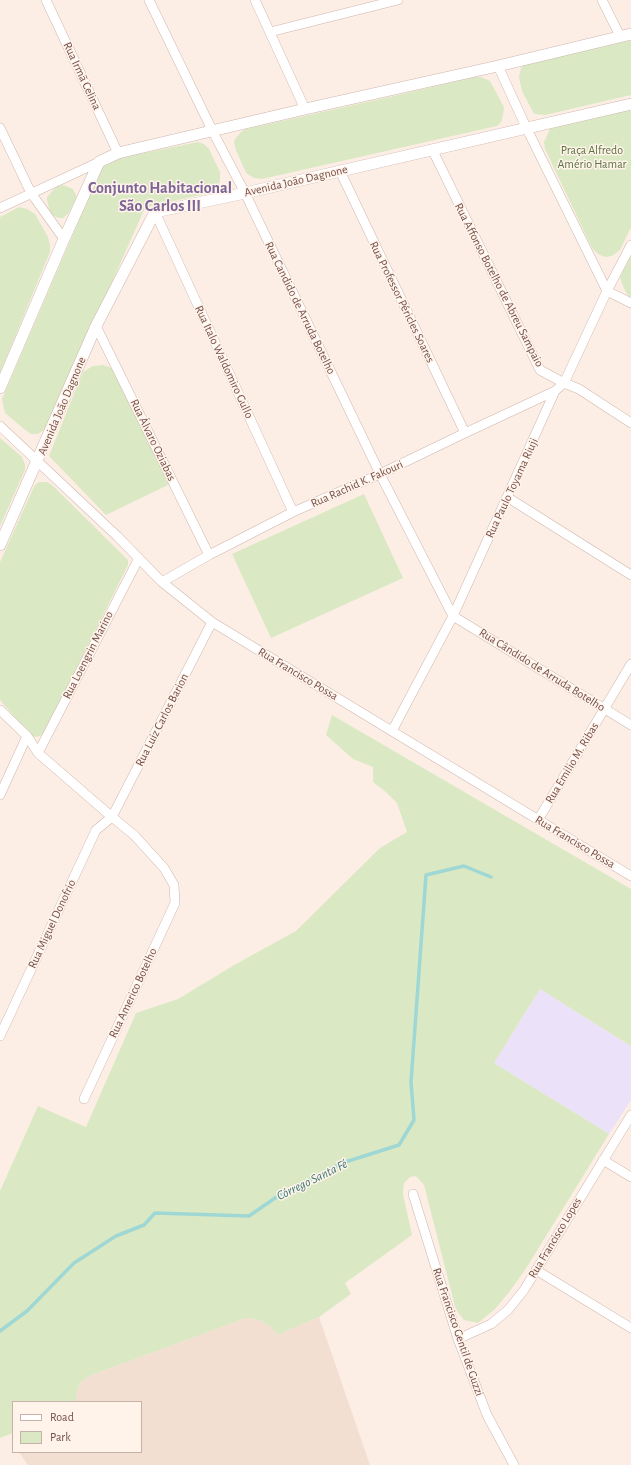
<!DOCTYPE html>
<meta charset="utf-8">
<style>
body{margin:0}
#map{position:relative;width:631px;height:1465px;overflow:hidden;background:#fceee4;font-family:"Alegreya Sans",sans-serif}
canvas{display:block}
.legend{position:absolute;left:12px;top:1401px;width:130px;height:52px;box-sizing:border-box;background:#fff3ea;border:1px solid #c7b2aa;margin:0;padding:5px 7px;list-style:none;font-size:12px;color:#74504a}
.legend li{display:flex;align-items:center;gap:8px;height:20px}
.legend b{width:20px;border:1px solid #c7b2aa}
</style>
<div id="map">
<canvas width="631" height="1465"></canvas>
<ul class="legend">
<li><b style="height:5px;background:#fff"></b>Road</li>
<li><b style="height:11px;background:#dae9c3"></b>Park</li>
</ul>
</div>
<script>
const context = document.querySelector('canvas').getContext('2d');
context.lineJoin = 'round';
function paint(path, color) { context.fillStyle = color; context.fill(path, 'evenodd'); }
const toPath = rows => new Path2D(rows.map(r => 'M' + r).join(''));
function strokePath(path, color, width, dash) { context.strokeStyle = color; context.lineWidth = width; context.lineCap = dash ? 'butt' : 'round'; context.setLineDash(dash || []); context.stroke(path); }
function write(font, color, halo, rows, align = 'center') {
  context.font = font + ' "Alegreya Sans",sans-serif'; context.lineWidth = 3; context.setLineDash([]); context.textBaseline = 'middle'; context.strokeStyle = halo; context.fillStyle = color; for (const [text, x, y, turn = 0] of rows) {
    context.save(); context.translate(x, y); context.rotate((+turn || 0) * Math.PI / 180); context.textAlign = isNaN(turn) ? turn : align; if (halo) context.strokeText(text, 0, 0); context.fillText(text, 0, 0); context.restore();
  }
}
paint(toPath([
 [319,1317,370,1465,28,1465,19,1452,141,1452,141,1402,76,1402,76,1396,80,1383,89,1376,246,1318,259,1320,270,1326,277,1335]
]), '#f3ded2');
paint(toPath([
 [540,989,631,1046,631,1100,609,1134,494,1063]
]), '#ebe1f8');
paint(toPath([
 [631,40,631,95,545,115,535,114,533,112,522,91,519,77,521,68,525,64],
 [474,77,481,77,490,81,504,107,503,116,501,122,497,126,262,179,254,178,246,173,236,150,234,143,235,139,241,132,246,129,394,96],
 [631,107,631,227,620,250,612,256,605,257,598,254,592,248,545,149,544,142,550,129,558,124],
 [198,142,204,144,209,149,220,172,220,181,217,187,209,193,151,206,144,210,47,428,38,434,31,434,24,429,5,413,2,399,102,167,105,163,115,159],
 [63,185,73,189,76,195,76,199,68,214,63,218,59,218,52,215,50,212,47,200,47,197,57,186],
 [19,207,27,209,35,214,48,237,50,245,50,252,0,373,0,217],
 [631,256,631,298,628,296,623,286,620,277],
 [103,365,112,368,170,484,106,515,49,456,83,372,93,366],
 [0,438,22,457,25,465,25,470,0,526],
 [39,482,47,482,52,485,128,560,128,565,44,733,40,736,35,737,30,735,0,700,0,562,33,489,35,485],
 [364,494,403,578,271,638,232,554],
 [332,715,631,889,631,1046,540,989,494,1063,609,1134,525,1270,510,1291,495,1309,478,1323,464,1320,456,1310,424,1185,416,1176,410,1177,404,1183,403,1194,412,1235,345,1283,351,1294,319,1317,277,1335,270,1326,259,1320,246,1318,89,1376,80,1383,76,1396,76,1402,13,1402,13,1433,0,1438,0,1191,38,1106,86,1127,136,1013,178,999,236,964,296,931,380,848,407,832,397,803,387,793,373,782,373,767,353,759,326,735]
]), '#dae9c3');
strokePath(toPath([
 [0,1331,27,1311,74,1263,116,1236,144,1225,155,1213,249,1216,278,1196,342,1163,399,1145,414,1120,411,1082,426,875,464,866,491,877]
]), '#9fd7d4', 3.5);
const minor = toPath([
 [46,0,118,153],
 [149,0,213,132,245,193,380,474,453,616,631,725],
 [255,0,305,109],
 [602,0,620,36],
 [270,32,398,0],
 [498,66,526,127,607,291,631,303],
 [0,128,31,193,64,239],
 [432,149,540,370,564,383,579,389,631,423],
 [340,171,465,433],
 [0,208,99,162],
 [155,212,293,512],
 [96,326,209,555],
 [0,426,117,536,162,582,212,622,631,876],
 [507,497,631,575],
 [162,582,209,555,293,512,380,474,465,433,555,391],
 [0,710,27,736,38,753,112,817,134,835,164,868,174,885,175,903,84,1099],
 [392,731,453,616,555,391,564,383,607,291,631,245],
 [38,753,139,558],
 [0,795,27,736],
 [538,820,631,664],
 [0,1036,96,830,112,817,212,622],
 [603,1160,631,1177],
 [413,1194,458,1339,487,1415,514,1465],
 [536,1270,631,1328],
 [458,1339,491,1324,508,1310,524,1290,631,1115]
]);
const tertiary = toPath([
 [0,388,64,239,99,162,118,153,305,109,498,66,631,34],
 [0,545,96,326,155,212,245,193,631,104]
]);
strokePath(minor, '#cfb6ae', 10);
strokePath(tertiary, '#cfb6ae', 12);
strokePath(minor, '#fff', 9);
strokePath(tertiary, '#fff', 11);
write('12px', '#74504a', '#fff3ea', [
 ["Rua Irmã Celina",82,76,65],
 ["Avenida João Dagnone",296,181,-13],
 ["Rua Affonso Botelho de Abreu Sampaio",499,285,63],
 ["Rua Professor Péricles Soares",402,302,64],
 ["Rua Candido de Arruda Botelho",300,308,64],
 ["Rua Italo Waldomiro Gullo",224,362,65],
 ["Avenida João Dagnone",62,406,-67],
 ["Rua Álvaro Oziabas",153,440,64],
 ["Rua Rachid K. Fakouri",357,484,-24],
 ["Rua Paulo Toyama Riuji",512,488,-65],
 ["Rua Loengrin Marino",88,655,-63],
 ["Rua Cândido de Arruda Botelho",542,670,32],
 ["Rua Francisco Possa",298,674,31],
 ["Rua Luiz Carlos Barion",162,720,-63],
 ["Rua Emilio M. Ribas",572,763,-59],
 ["Rua Francisco Possa",575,842,31],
 ["Rua Miguel Donofrio",52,924,-65],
 ["Rua Americo Botelho",133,993,-65],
 ["Rua Francisco Lopes",555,1238,-59],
 ["Rua Francisco Gentil de Guzzi",458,1332,71]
]);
write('12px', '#59743f', '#fff3ea', [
 ["Praça Alfredo",592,150],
 ["Amério Hamar",592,164]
]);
write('italic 13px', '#3e7977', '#fff3ea', [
 ["Córrego Santa Fé",312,1180,-26]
]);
write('bold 16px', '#7d6598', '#fff3ea', [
 ["Conjunto Habitacional",160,188],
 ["São Carlos III",160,206]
]);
</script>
